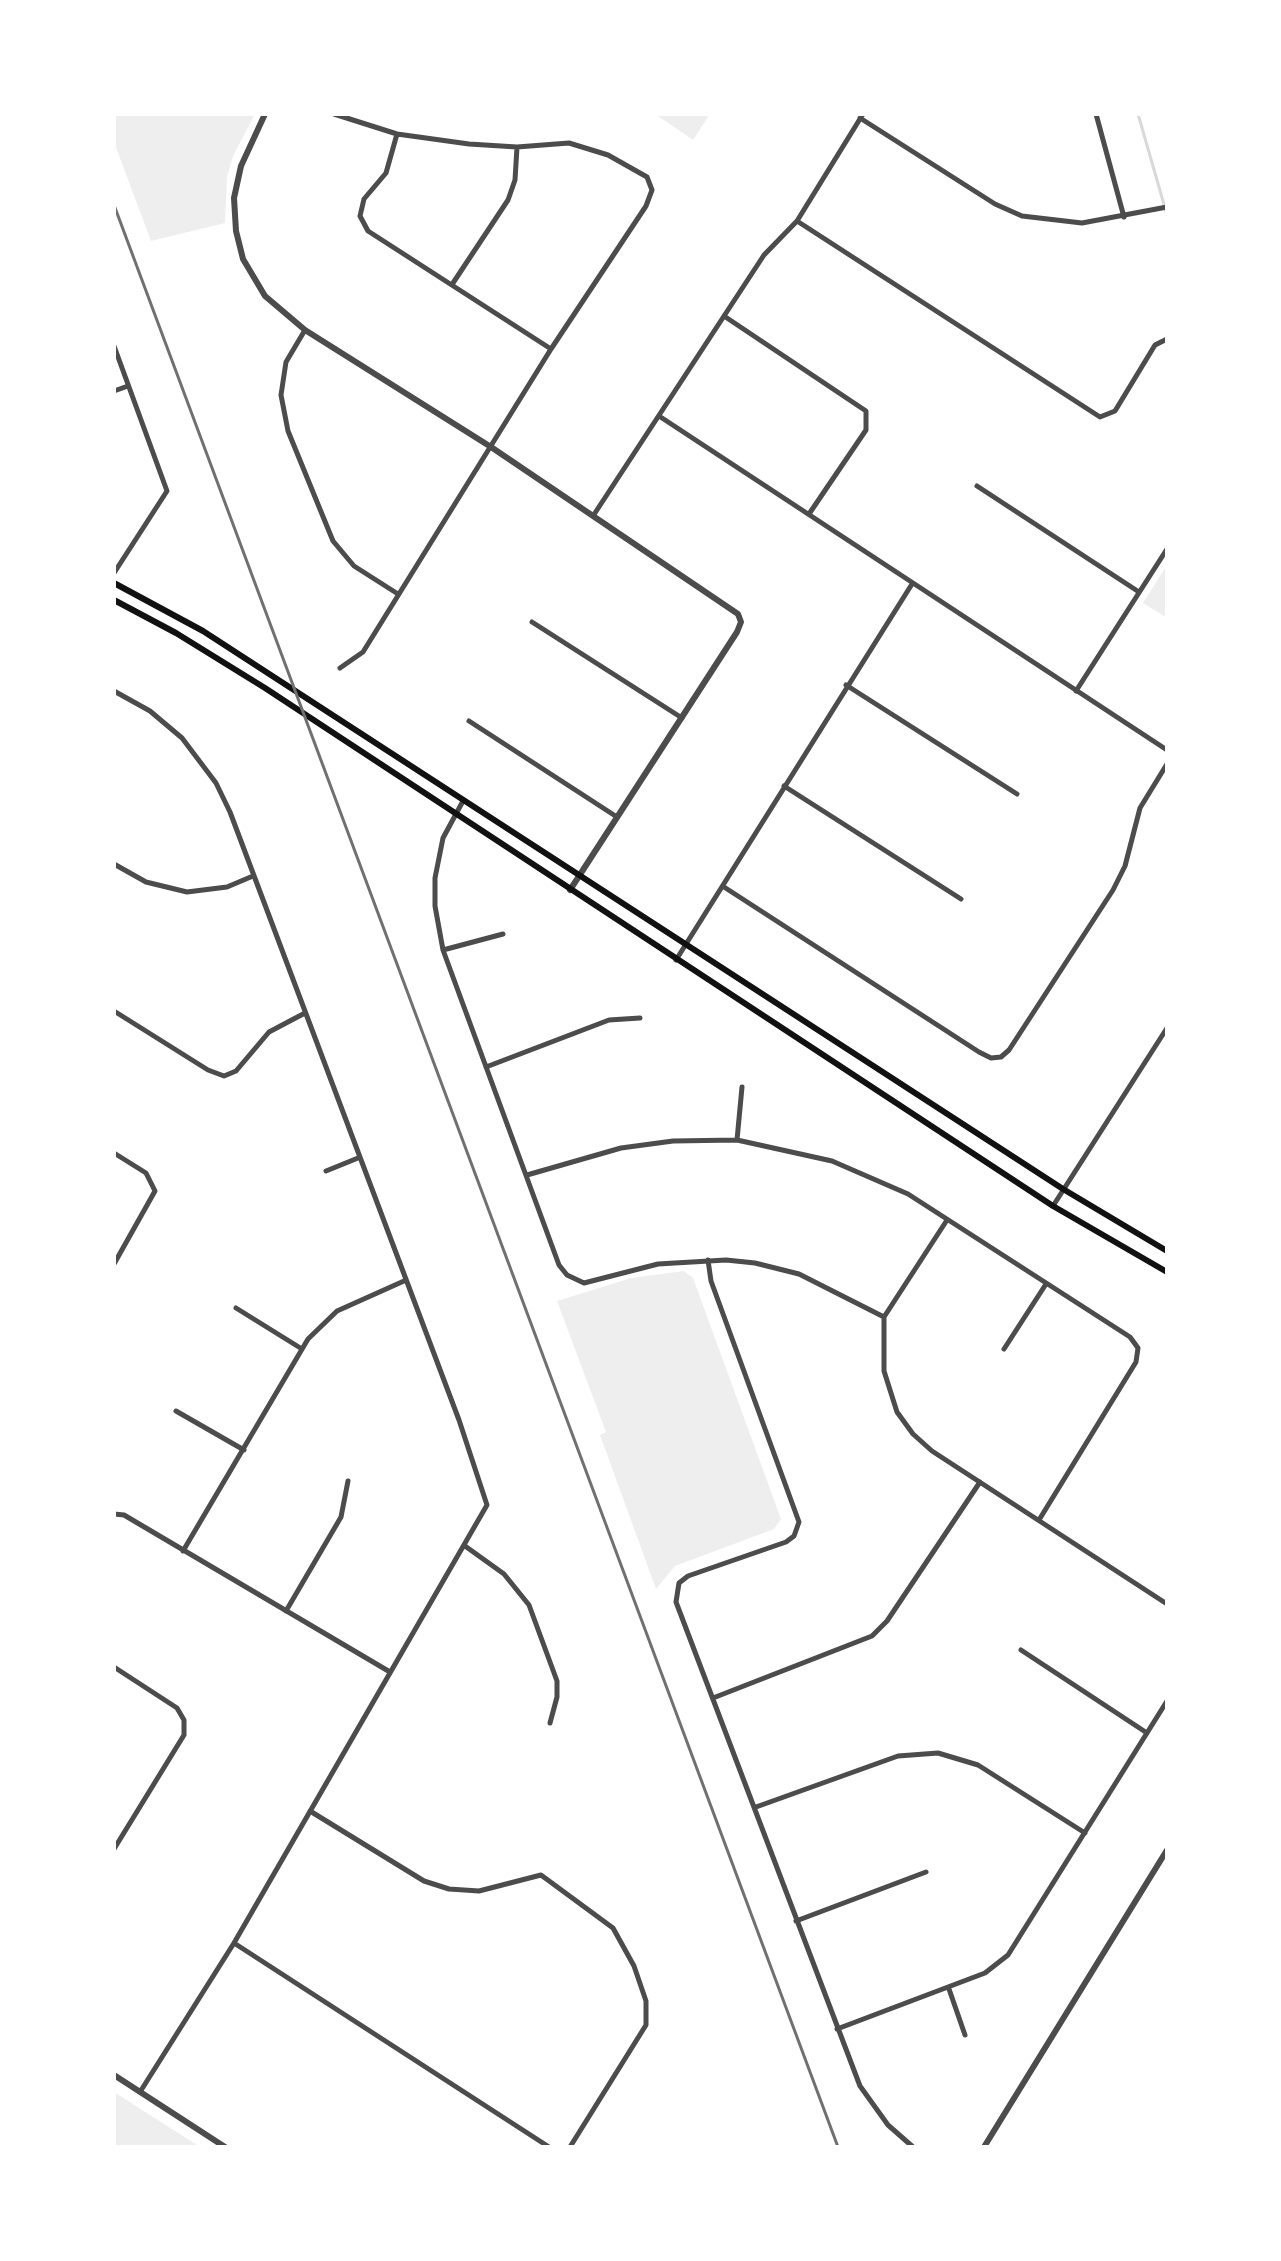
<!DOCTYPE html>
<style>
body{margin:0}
#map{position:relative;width:1281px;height:2261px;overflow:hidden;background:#fff;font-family:Mulish,sans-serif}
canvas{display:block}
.frame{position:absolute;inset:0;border:116px solid #fff;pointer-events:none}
</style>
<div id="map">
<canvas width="1281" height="2261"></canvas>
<div class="frame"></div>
</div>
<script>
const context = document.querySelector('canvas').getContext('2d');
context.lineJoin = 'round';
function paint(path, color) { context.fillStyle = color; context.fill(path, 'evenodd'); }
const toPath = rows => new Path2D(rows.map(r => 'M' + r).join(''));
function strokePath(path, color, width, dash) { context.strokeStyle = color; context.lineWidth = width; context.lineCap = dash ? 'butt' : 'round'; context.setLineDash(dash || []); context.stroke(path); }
paint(toPath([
 [114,114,255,114,233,156,227,177,225,223,151,241,114,142],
 [655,114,710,114,693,140],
 [1167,565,1167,618,1143,603],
 [684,1271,693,1278,781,1519,774,1529,675,1566,656,1589,600,1435,606,1432,557,1301,631,1278],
 [114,2092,200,2147,114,2147]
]), '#eee');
strokePath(toPath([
 [1138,114,1167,215]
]), '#d9d9d9', 3);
strokePath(toPath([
 [334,114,397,134,469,144,517,147,569,143,608,155,647,177,652,190,646,206,551,349,363,652,340,668],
 [1096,114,1124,217],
 [860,118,995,204,1022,216,1082,223,1167,207],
 [397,134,386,173,364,199,360,216,368,231,551,349],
 [797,221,1100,417,1115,411,1155,345,1167,339],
 [453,283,508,200,515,180,517,147],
 [724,316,866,411,866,430,809,514],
 [305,330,286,362,281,395,288,431,333,541,354,566,398,594],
 [114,346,167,491,114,573],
 [114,391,128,386],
 [659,416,1167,750],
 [977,486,1139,592],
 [593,516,764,255,797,221,863,114],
 [532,622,682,718],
 [846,685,1017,794],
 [114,691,150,711,182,738,216,783,230,812,459,1420,487,1505,234,1943,140,2092],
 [1076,691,1167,549],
 [469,721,617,817],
 [784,786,961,899],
 [463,801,443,838,435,878,435,906,443,950,559,1265,567,1275,584,1283,658,1264,726,1260,755,1263,799,1274,884,1317],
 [114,864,146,882,187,892,227,887,253,876],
 [724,887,979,1052,991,1058,1001,1057,1009,1050,1113,890,1125,866,1140,808,1167,764],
 [443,950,503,934],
 [676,960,912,584],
 [114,1011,208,1070,224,1076,236,1071,269,1032,305,1013],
 [486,1067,609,1020,640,1018],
 [737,1140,742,1087],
 [114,1153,146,1173,155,1191,114,1264],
 [326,1171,358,1158],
 [527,1175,621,1148,673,1141,737,1140,832,1161,908,1194,1130,1337,1138,1348,1136,1362,1039,1520],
 [1053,1206,1167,1028],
 [947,1220,884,1317,884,1371,897,1412,913,1434,932,1451,1167,1604],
 [708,1260,711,1281,799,1522,794,1536,786,1542,688,1576,679,1583,676,1602,860,2086,888,2125,913,2147],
 [236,1308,302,1349],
 [1004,1349,1046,1284],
 [176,1411,244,1450],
 [114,1514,124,1515,390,1672],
 [465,1546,504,1574,529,1605,557,1681,557,1697,550,1723],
 [183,1551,308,1339,337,1311,404,1281],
 [286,1611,341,1517,348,1481],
 [1021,1650,1147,1733],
 [114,1667,177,1708,184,1720,184,1735,114,1849],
 [713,1698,872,1636,887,1621,980,1482],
 [756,1807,898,1756,938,1753,978,1765,1085,1833],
 [310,1811,424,1881,449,1889,479,1891,541,1875,613,1928,634,1966,646,2001,646,2025,570,2147],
 [796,1921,926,1872],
 [234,1943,549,2147],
 [949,1989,965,2035],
 [837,2029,985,1973,1008,1955,1167,1701]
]), '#4c4c4c', 5);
strokePath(toPath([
 [265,114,241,166,234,198,236,231,243,259,265,296,305,330,491,447,738,614,741,622,737,632,570,890],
 [114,2075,225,2147],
 [984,2147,1167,1850]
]), '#4c4c4c', 6);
strokePath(toPath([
 [114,583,203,631,1063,1189,1167,1251],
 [114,600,176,633,265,688,1053,1206,1167,1272]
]), '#111', 6);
strokePath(toPath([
 [114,205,838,2147]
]), '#707070', 3);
</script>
